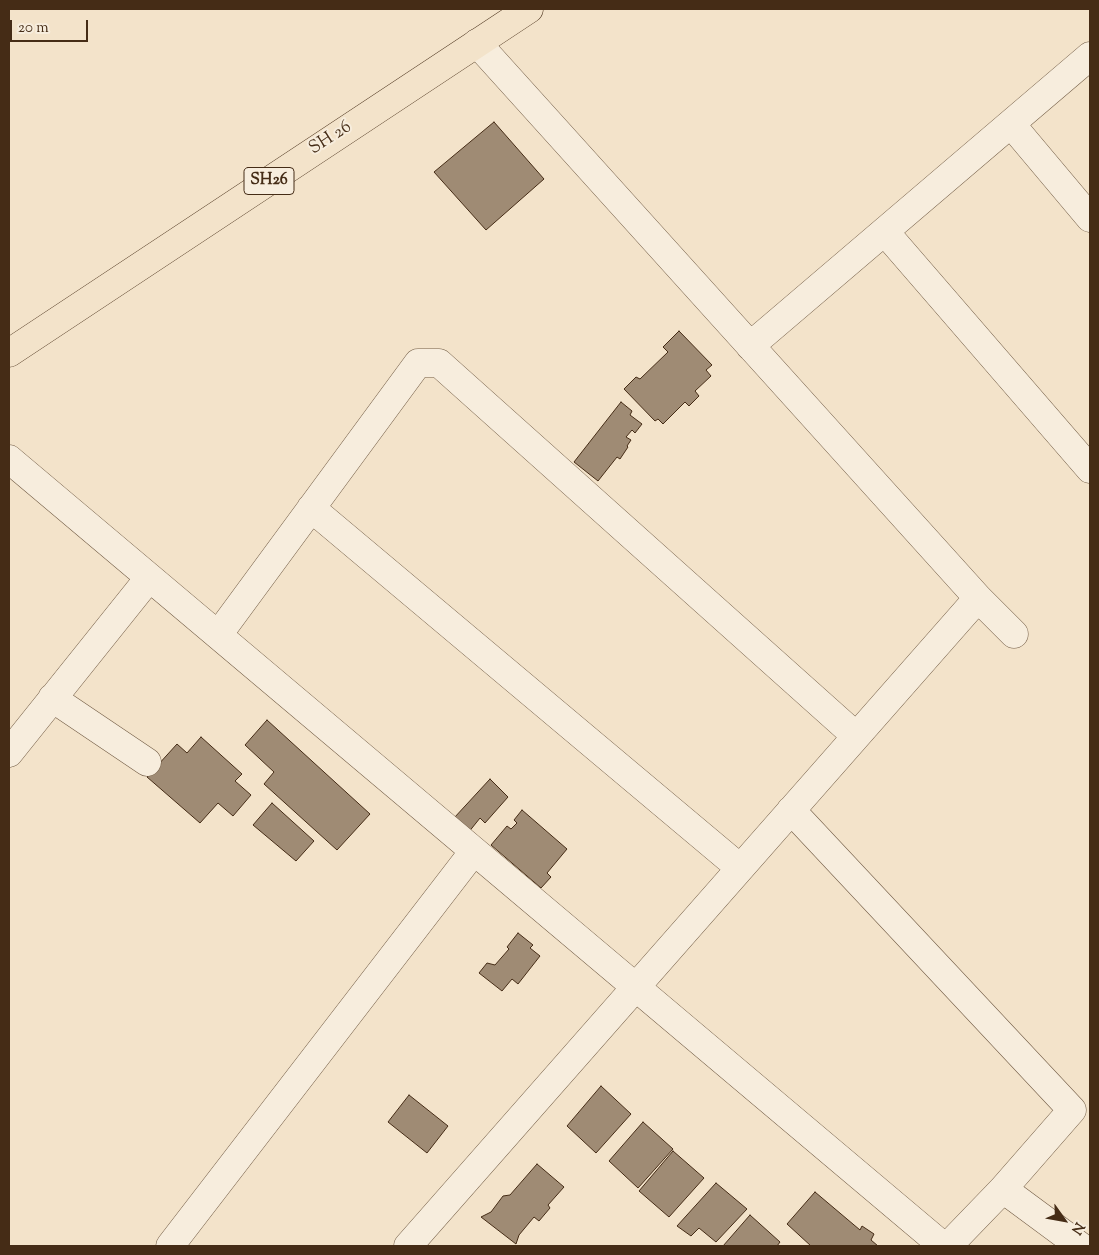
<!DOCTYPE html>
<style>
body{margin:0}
#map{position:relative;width:1099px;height:1255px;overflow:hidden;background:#f3e3ca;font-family:"Sorts Mill Goudy",serif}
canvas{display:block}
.frame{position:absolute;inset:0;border:10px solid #452c16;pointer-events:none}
.north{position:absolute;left:1039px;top:1195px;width:50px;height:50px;-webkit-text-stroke:4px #f7eddd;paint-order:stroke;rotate:122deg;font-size:14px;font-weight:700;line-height:20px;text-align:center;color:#452c16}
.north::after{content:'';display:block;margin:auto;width:18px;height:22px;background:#452c16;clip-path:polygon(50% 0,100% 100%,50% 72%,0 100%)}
.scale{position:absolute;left:10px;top:20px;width:78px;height:22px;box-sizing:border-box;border:2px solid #452c16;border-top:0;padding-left:6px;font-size:15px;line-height:18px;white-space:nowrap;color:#452c16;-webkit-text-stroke:4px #f7eddd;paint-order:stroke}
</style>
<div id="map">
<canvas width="1099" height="1255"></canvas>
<div class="frame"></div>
<div class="north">N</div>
<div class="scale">20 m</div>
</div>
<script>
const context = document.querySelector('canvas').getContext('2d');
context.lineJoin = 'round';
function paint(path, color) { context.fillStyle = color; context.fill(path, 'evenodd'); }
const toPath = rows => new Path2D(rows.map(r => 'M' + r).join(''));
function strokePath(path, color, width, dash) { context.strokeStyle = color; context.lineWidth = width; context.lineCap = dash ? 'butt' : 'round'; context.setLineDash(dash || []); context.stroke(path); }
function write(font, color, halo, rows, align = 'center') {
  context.font = font + ' "Sorts Mill Goudy",serif'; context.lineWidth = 4; context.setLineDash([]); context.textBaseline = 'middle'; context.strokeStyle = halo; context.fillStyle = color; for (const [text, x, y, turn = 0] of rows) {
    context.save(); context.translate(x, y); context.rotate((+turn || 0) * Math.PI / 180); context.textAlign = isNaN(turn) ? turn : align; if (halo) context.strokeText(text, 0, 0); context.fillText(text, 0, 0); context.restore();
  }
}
const building = toPath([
 [494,122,544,179,486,230,434,172,494,122],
 [679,331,712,365,706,370,711,376,695,391,699,396,689,406,685,402,663,424,658,419,655,421,624,389,636,377,640,379,668,352,663,347,679,331],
 [621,402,632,411,630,415,642,424,635,433,632,430,626,437,631,440,627,446,628,447,620,459,617,457,598,481,574,462,621,402],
 [267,720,370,814,337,850,264,784,274,772,245,745,267,720],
 [201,737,242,774,235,781,251,795,233,816,218,803,200,823,147,777,177,744,187,753,201,737],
 [490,779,508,797,485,823,480,818,468,833,454,818,490,779],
 [272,803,314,841,296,861,253,825,272,803],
 [522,810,567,849,547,873,551,877,541,888,491,845,507,826,511,829,517,823,514,820,522,810],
 [518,933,533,945,530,948,540,956,518,984,512,979,502,991,479,973,487,963,495,965,509,949,507,947,518,933],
 [601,1086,631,1114,596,1153,567,1126,601,1086],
 [409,1095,448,1126,427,1153,388,1122,409,1095],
 [643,1122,673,1149,638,1188,609,1161,643,1122],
 [673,1151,704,1178,669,1217,639,1191,673,1151],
 [537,1164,564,1187,548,1205,550,1208,539,1221,534,1217,519,1235,516,1244,481,1217,491,1212,503,1196,510,1195,537,1164],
 [716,1183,747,1209,716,1242,699,1228,691,1236,677,1226,716,1183],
 [815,1192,860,1230,862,1226,874,1234,871,1240,878,1246,811,1246,787,1224,815,1192],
 [750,1215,780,1242,777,1246,723,1246,750,1215]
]);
paint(building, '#9f8b74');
strokePath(building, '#452c16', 1);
const street = toPath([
 [477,43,978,598,1014,634],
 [1011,124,1090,218],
 [885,232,1090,469],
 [750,346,1090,56],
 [9,459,943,1246],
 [311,508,740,868],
 [218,635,418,363,439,363,856,736],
 [52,698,147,762],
 [9,753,149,578],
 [791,810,1072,1110,1003,1189,948,1246],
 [1003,1189,1080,1246],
 [170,1246,474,851],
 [408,1246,978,598]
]);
const primary = toPath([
 [9,353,529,9]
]);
strokePath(street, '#705a43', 29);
strokePath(primary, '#452c16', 29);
strokePath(street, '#f7eddd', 28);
strokePath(primary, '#f3e3ca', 28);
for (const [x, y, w] of [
 [269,181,50]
]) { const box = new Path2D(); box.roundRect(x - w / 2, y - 13.5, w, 27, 4); context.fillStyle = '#f7eddd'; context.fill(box); strokePath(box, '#452c16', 1); }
write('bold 16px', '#452c16', null, [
 ["SH26",269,181]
]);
write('18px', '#452c16', '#f7eddd', [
 ["SH 26",331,139,-33]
]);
</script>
